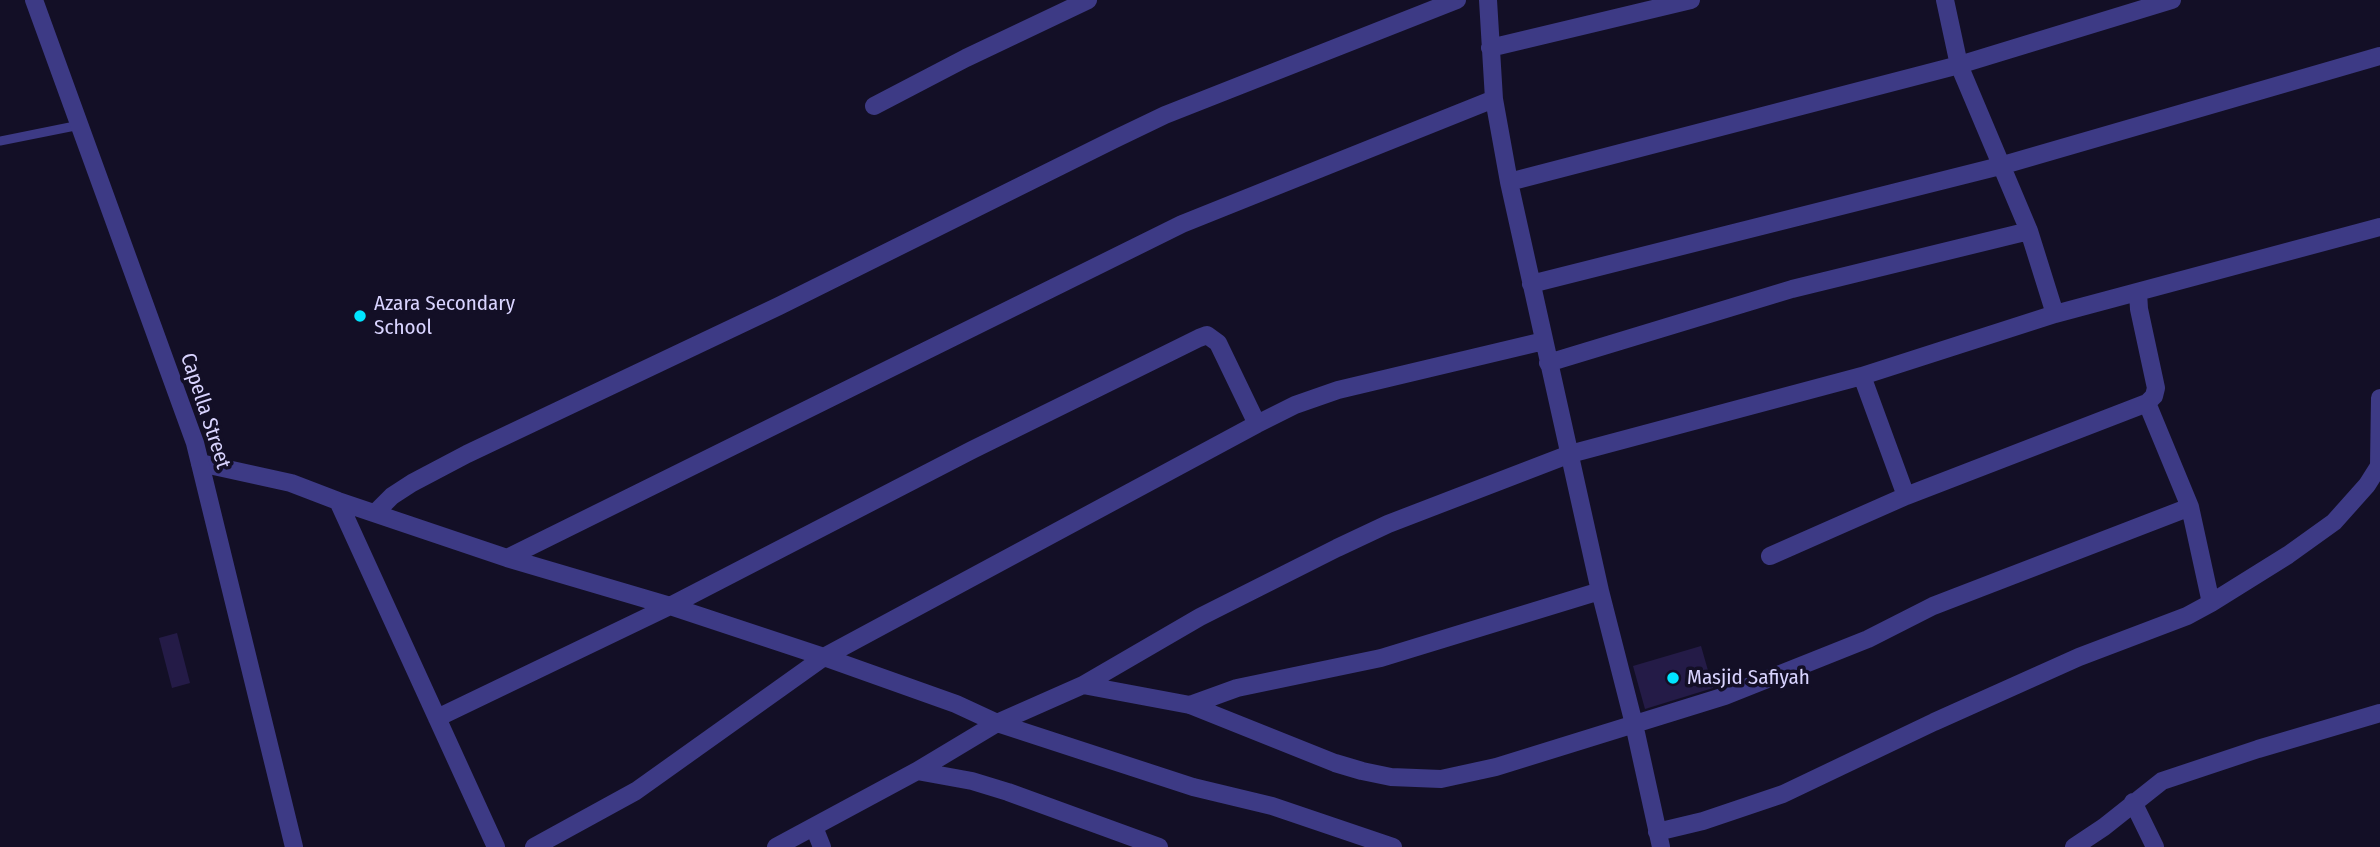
<!DOCTYPE html>
<style>
body{margin:0}
canvas{display:block;background:#130f26}
</style>
<canvas width="2380" height="847"></canvas>
<script>
const context = document.querySelector('canvas').getContext('2d');
context.lineJoin = 'round';
function paint(path, color) { context.fillStyle = color; context.fill(path, 'evenodd'); }
const toPath = rows => new Path2D(rows.map(r => 'M' + r).join(''));
function strokePath(path, color, width, dash) { context.strokeStyle = color; context.lineWidth = width; context.lineCap = dash ? 'butt' : 'round'; context.setLineDash(dash || []); context.stroke(path); }
function write(font, color, halo, rows, align = 'center') {
  context.font = font + ' "Fira Sans Condensed",sans-serif'; context.lineWidth = 7; context.setLineDash([]); context.textBaseline = 'middle'; context.strokeStyle = halo; context.fillStyle = color; for (const [text, x, y, turn = 0] of rows) {
    context.save(); context.translate(x, y); context.rotate((+turn || 0) * Math.PI / 180); context.textAlign = isNaN(turn) ? turn : align; if (halo) context.strokeText(text, 0, 0); context.fillText(text, 0, 0); context.restore();
  }
}
paint(toPath([
 [177,633,190,683,172,688,159,638],
 [1701,646,1713,688,1645,709,1633,666]
]), '#241b47');
strokePath(toPath([
 [0,141,80,125]
]), '#3d3a85', 9);
strokePath(toPath([
 [1488,0,1494,99,1509,182,1600,591,1634,724,1661,847],
 [1945,0,1959,65,2029,231,2055,314],
 [1490,48,1691,0],
 [874,106,966,58,1088,0],
 [1509,182,1959,65,2172,0],
 [1531,284,2000,166,2380,56],
 [1548,363,1792,289,2029,231],
 [1862,376,1906,496],
 [2147,403,2190,507,2211,603],
 [200,463,291,483,338,501,507,558,670,606,824,657,956,704,997,723,1193,787,1272,806,1393,847],
 [338,501,496,847],
 [375,513,392,496,412,483,467,454,779,306,1115,139,1165,115,1457,0],
 [1770,556,1906,496,2147,403,2154,396,2156,388,2139,309,2138,292],
 [507,558,1182,224,1494,99],
 [1083,685,1190,705,1335,763,1362,771,1391,777,1441,779,1496,767,1725,696,1868,639,1933,606,2190,507],
 [1190,705,1237,688,1381,658,1600,591],
 [437,718,670,606,972,450,1199,338,1207,335,1218,343,1257,424],
 [917,771,997,723,1083,685,1200,617,1337,548,1388,524,1570,454,1862,376,2055,314,2380,227],
 [2133,802,2155,847],
 [814,827,822,847],
 [1657,832,1703,821,1783,794,1934,722,2079,657,2187,616,2211,603,2288,555,2334,522,2367,485,2379,466,2380,398],
 [534,847,636,791,824,657,1257,424,1295,405,1338,390,1544,341],
 [776,847,917,771,972,781,1008,792,1159,847],
 [2074,847,2104,827,2162,781,2258,749,2380,713]
]), '#3d3a85', 18);
strokePath(toPath([
 [34,0,195,443,294,847]
]), '#3d3a85', 18);
for (const [x, y, r, color] of [
 [360,316,7,"#00e5ff"],
 [1673,678,7,"#00e5ff"]
]) { const dot = new Path2D(); dot.arc(x, y, r, 0, 2 * Math.PI); context.fillStyle = color; context.fill(dot); strokePath(dot, '#130f26', 2.5); }
write('21px', '#d9d4ff', '#130f26', [
 ["Azara Secondary",374,304],
 ["School",374,328],
 ["Masjid Safiyah",1687,678]
], 'left');
write('21px', '#d9d4ff', '#130f26', [
 ["Capella Street",205,411,72]
]);
</script>
